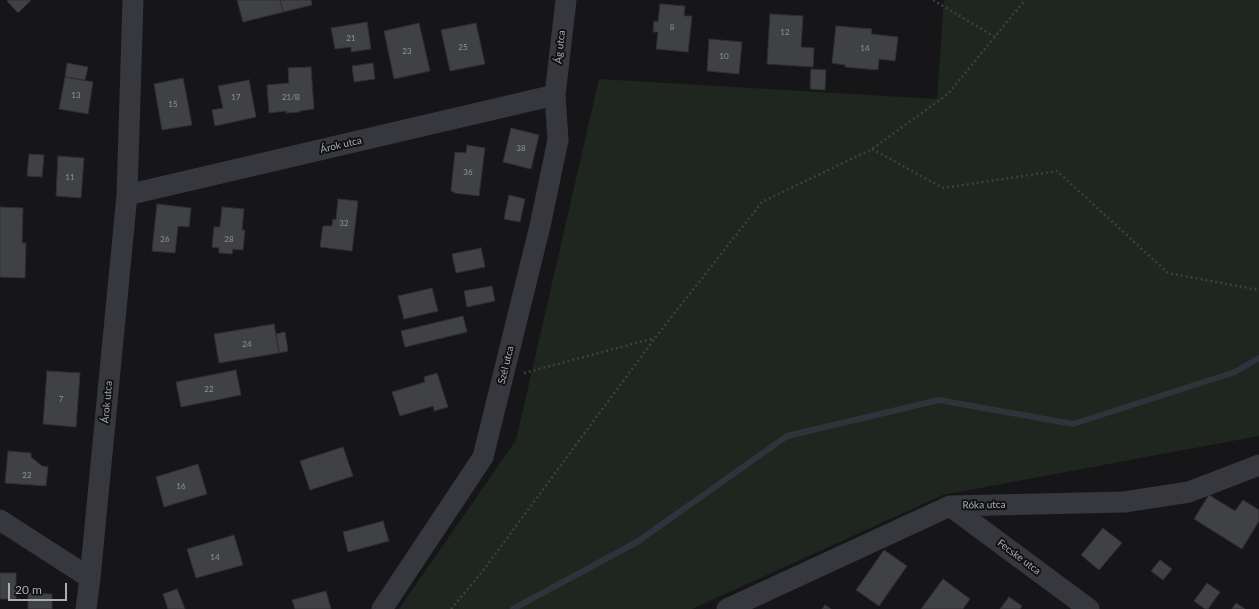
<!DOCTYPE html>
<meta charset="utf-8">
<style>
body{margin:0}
#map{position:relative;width:1259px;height:609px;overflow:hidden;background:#161618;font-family:Lato,sans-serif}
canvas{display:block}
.scale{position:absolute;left:8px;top:583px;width:59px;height:18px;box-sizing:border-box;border:2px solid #a8adb8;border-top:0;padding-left:5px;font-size:12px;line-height:14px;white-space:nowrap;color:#a8adb8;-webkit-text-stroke:3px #111113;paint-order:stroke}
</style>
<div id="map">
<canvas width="1259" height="609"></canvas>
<div class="scale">20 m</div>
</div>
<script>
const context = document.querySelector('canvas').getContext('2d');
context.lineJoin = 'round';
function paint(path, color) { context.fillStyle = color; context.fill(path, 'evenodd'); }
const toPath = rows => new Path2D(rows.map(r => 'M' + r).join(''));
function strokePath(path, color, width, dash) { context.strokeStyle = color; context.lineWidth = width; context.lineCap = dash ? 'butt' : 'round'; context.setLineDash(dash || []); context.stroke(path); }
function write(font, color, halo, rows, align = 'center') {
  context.font = font + ' Lato,sans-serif'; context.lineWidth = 4; context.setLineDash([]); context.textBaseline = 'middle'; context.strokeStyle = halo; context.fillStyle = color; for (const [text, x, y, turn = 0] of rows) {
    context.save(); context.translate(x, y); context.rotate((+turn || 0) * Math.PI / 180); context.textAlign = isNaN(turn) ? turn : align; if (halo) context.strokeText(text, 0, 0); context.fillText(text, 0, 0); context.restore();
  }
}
paint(toPath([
 [944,0,1259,0,1259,436,943,495,692,609,399,609,516,440,599,79,937,99]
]), '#1e261f');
strokePath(toPath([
 [513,609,637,542,787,436,939,400,1073,424,1235,372,1259,358]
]), '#2c353c', 6);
const building = toPath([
 [8,0,31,0,18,13,7,1,8,0],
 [237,0,280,0,283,12,243,22,237,0],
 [280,0,311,0,312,5,283,12,280,0],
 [660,4,685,6,684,16,692,16,688,52,656,49,658,32,653,32,654,21,658,22,660,4],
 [770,14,803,16,801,47,814,48,813,67,767,64,770,14],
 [367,22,371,49,351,52,351,47,335,49,331,28,367,22],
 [419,23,430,71,394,79,384,31,419,23],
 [476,23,485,64,450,71,441,30,476,23],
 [836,26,872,29,871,34,898,37,895,61,879,59,878,70,845,67,845,65,832,63,836,26],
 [709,39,742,42,739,74,707,71,709,39],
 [67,63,88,67,85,80,65,77,67,63],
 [373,63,375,79,354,82,352,66,373,63],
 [311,67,314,109,300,111,300,112,286,113,286,111,269,113,267,85,289,83,288,68,311,67],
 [811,69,826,70,825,90,810,89,811,69],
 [65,77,93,82,88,114,59,109,65,77],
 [183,78,192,125,162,130,154,84,183,78],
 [249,80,256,117,215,126,212,110,223,108,218,86,249,80],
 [511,128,539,135,531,169,503,162,511,128],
 [467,145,485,148,479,196,454,193,454,192,451,191,455,152,466,153,467,145],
 [29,154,44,155,42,177,27,176,29,154],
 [58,156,84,158,81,198,56,196,58,156],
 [509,195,525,199,520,222,504,219,509,195],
 [338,199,358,201,352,251,320,247,323,226,332,226,333,219,336,220,338,199],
 [157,204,191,208,189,227,178,226,175,253,152,251,157,204],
 [0,207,23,208,22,243,26,243,25,278,0,277,0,207],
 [222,207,244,209,242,230,245,230,243,250,233,249,232,254,219,253,219,248,212,247,214,227,220,227,222,207],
 [481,248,485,267,456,273,452,254,481,248],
 [492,286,495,301,467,307,464,291,492,286],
 [432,288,438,311,404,319,398,296,432,288],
 [463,316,467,332,405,347,401,331,463,316],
 [274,324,279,353,219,363,214,334,274,324],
 [285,332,288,351,279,353,276,334,285,332],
 [236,370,241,395,181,407,176,382,236,370],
 [47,371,80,373,76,427,43,424,47,371],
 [437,373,448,407,434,411,433,406,400,416,392,392,425,382,424,377,437,373],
 [343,447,353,476,310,490,300,461,343,447],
 [8,451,31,453,31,457,42,466,48,467,46,486,5,483,8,451],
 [198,464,207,494,164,507,156,477,198,464],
 [1209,495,1235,511,1243,500,1259,510,1259,521,1242,549,1194,519,1209,495],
 [383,521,389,541,348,552,343,532,383,521],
 [1103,528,1122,543,1099,570,1081,555,1103,528],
 [234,535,243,565,196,578,187,549,234,535],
 [884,550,907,566,879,606,856,590,884,550],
 [1160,560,1172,569,1163,580,1151,571,1160,560],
 [0,573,16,573,16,599,0,599,0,573],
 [943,579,970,599,963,609,921,609,943,579],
 [1207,583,1220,592,1208,609,1205,609,1194,601,1207,583],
 [177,589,185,609,168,609,163,594,177,589],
 [326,591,331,609,295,609,292,600,326,591],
 [28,593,52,594,52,609,28,609,28,593],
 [1009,597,1022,606,1020,609,1000,609,1009,597],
 [1236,603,1245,609,1232,609,1236,603],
 [825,605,831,609,822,609,825,605]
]);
paint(building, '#404145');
strokePath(building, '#303034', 1);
strokePath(toPath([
 [933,0,995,37],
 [872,149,943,188,1057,171,1168,273,1259,290],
 [524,373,655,338],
 [451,609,482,572,655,338,762,202,872,149,948,94,1025,0]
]), '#3d3f44', 2.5, [2, 3]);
strokePath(toPath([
 [127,195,555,95],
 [950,506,1089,609],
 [0,520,90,578],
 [86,609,90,578,127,195,133,0],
 [382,609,483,457,540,226,558,140,555,95,566,0],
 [727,609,950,506,1124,502,1189,492,1259,465]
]), '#37383d', 21);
write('8px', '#8e929b', null, [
 ["8",672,27],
 ["12",785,32],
 ["21",351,38],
 ["25",463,47],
 ["14",865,48],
 ["23",407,51],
 ["10",724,56],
 ["13",76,95],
 ["17",236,97],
 ["21/B",291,97],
 ["15",173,104],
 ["38",521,148],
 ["36",468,172],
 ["11",70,177],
 ["32",344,223],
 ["26",165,239],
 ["28",229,239],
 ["24",247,344],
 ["22",209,389],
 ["7",61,399],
 ["22",27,475],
 ["16",181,486],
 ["14",215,557]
]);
write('10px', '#a8adb8', '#111113', [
 ["Ág utca",560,47,-83],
 ["Árok utca",341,145,-13],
 ["Szél utca",506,365,-76],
 ["Árok utca",107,402,-85],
 ["Róka utca",984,505,-1],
 ["Fecske utca",1019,557,37]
]);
</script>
